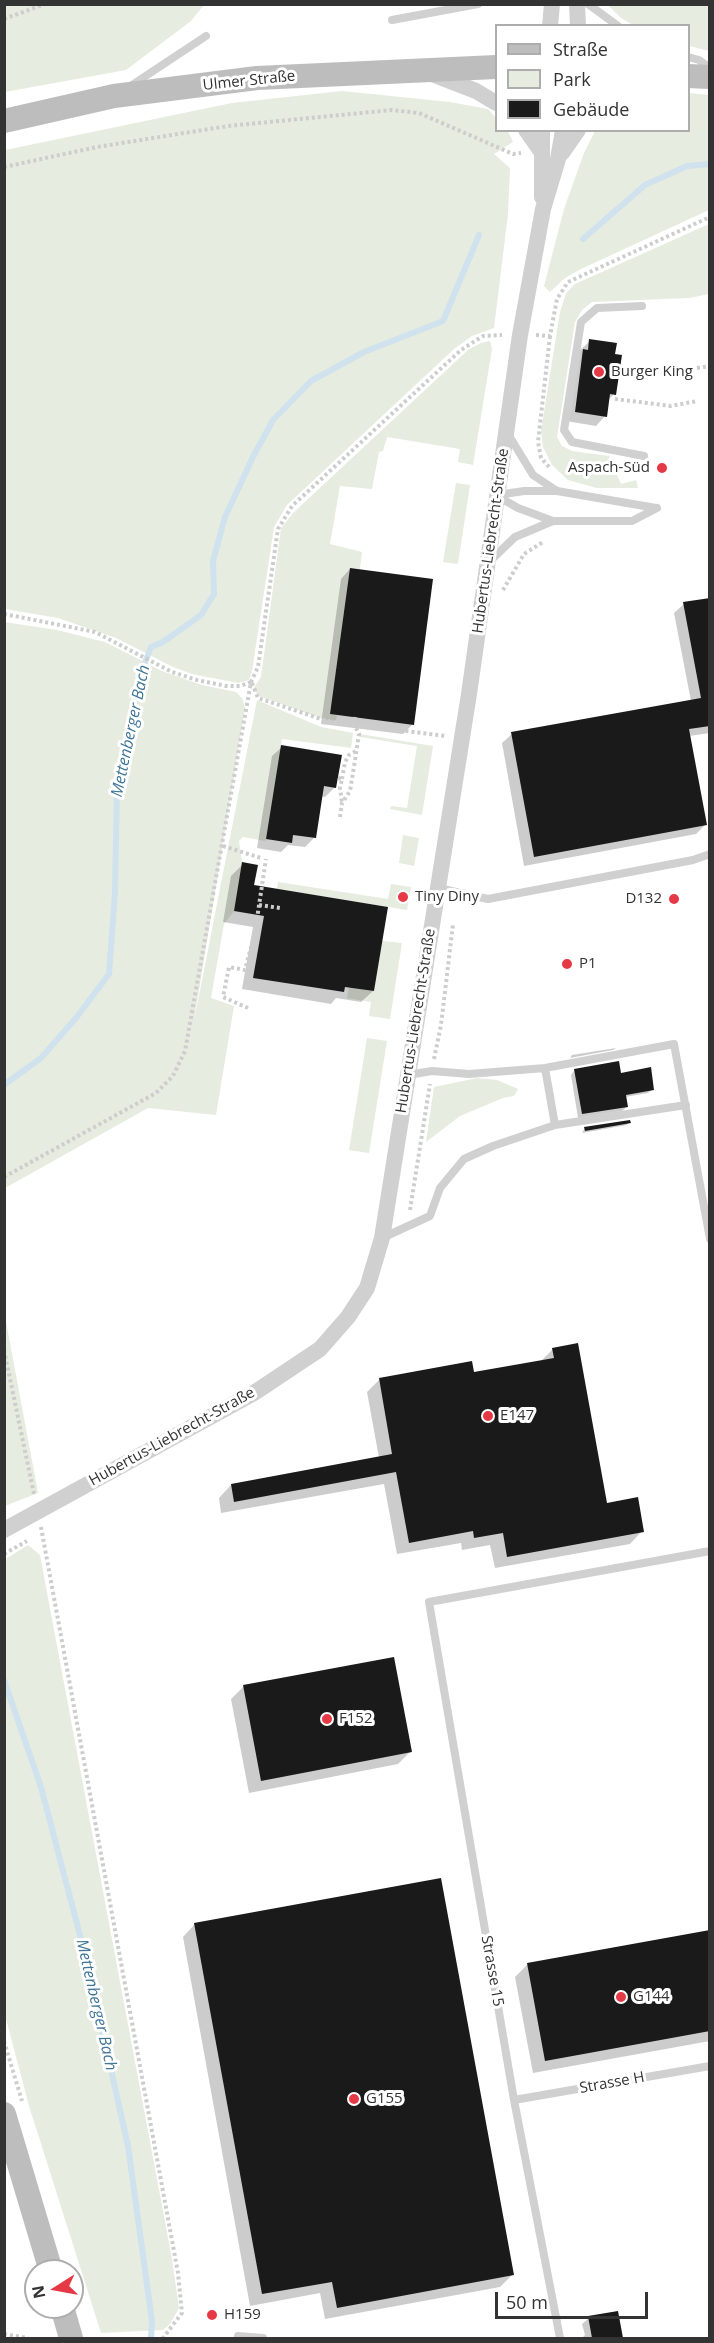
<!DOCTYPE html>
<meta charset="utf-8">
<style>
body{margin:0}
#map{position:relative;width:714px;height:2343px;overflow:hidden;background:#fff;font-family:"Open Sans",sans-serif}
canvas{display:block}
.frame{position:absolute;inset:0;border:6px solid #333;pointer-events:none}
.legend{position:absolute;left:495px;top:24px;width:195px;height:108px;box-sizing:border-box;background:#fff;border:2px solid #adadad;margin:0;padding:8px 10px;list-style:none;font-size:18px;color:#333}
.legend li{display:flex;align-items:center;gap:12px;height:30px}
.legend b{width:30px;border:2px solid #adadad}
.north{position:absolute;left:24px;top:2259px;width:60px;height:60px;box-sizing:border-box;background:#fff;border:2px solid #adadad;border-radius:50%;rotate:259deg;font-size:16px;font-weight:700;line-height:24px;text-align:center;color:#333}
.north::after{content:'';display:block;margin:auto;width:21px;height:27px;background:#e63946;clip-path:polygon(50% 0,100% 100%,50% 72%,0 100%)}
.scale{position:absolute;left:495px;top:2292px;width:153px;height:27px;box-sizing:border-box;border:3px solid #333;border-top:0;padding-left:8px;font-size:18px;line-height:21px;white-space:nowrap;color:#333;-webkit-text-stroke:4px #fff;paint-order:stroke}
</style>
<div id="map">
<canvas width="714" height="2343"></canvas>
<div class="frame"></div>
<ul class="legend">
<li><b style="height:8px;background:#bdbdbd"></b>Straße</li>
<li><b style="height:16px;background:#e6ecdf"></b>Park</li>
<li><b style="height:16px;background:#1a1a1a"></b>Gebäude</li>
</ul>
<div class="north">N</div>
<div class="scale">50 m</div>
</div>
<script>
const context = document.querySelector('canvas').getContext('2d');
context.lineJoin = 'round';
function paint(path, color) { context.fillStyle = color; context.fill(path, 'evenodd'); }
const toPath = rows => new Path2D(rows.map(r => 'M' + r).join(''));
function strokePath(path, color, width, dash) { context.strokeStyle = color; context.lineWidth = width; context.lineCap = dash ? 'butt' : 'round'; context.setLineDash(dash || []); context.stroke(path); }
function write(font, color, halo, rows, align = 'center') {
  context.font = font + ' "Open Sans",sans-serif'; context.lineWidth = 6; context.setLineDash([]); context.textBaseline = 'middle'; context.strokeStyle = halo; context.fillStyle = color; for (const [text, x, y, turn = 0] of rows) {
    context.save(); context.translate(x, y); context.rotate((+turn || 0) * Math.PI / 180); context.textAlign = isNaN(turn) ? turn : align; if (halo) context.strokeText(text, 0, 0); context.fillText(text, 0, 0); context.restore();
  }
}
paint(toPath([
 [4,5,5,4,204,5,191,21,126,70,5,92],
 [608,5,709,5,709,51,689,46,688,26,633,25,621,18],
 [342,91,450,102,488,109,496,118,496,130,508,131,513,142,494,154,510,168,508,214,494,328,472,336,454,349,287,505,274,527,252,671,249,680,238,683,192,674,173,667,116,638,90,629,58,618,5,609,5,150,232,103],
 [689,93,709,95,709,210,581,269,565,278,550,292,544,286,564,209,584,153,595,131,688,130],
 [709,224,709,294,689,298,592,302,582,310,575,322,557,437,562,446,572,451,609,456,621,484,636,480,638,488,597,488,568,480,552,465,543,447,541,431,560,312,566,293,575,284],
 [490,341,492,349,473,465,458,462,460,449,387,437,383,451,379,452,372,489,340,486,330,544,362,552,360,569,350,568,330,714,337,715,336,721,323,719,259,696,253,689,261,677,281,528,293,513,469,349,481,343],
 [456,483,470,485,458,564,443,562],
 [4,622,57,630,105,642,162,671,202,685,236,692,242,698,245,708,194,1021,257,700,321,727,353,733,351,748,282,739,266,839,265,841,243,837,239,841,242,862,234,911,224,924,211,998,234,1006,216,1115,148,1108,5,1188],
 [360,734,433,746,422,815,390,809,391,806,407,808,417,746,360,737],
 [403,835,419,838,414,866,399,863],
 [278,882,388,899,391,884,411,887,407,910,277,889],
 [382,941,402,943,390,1019,369,1016,371,1002,347,998,349,987,374,991],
 [367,1038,387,1041,369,1153,349,1150],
 [477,1078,497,1080,518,1089,514,1096,503,1098,460,1116,426,1142,434,1087],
 [5,1316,38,1493,5,1506,4,1506],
 [28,1545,40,1555,172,2259,179,2308,170,2324,163,2330,101,2333,29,2106,5,2015,4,1560]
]), '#e6ecdf');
paint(toPath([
 [590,341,613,355,614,394,607,401,605,416,596,426,566,421,580,350],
 [350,569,412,725,403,734,321,724,341,579],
 [710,599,710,733,689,736,705,825,696,834,524,866,502,743,512,734,691,701,674,613,684,604],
 [282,747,335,787,325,797,321,796,314,838,305,847,288,845,281,852,257,848,272,756],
 [243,864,253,887,373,991,361,1002,336,998,331,1004,242,989,253,927,223,922,231,876],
 [616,1048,613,1050,570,1058,572,1055],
 [575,1070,620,1074,653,1089,648,1093,625,1097,627,1107,622,1111,578,1118,571,1075],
 [629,1122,627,1125,582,1133,585,1128],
 [553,1349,605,1504,642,1531,630,1544,495,1568,490,1545,462,1550,461,1543,397,1554,384,1484,221,1513,219,1498,231,1485,379,1458,367,1392,379,1380,473,1374,540,1362],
 [243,1687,410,1752,398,1764,249,1793,231,1699],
 [195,1924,512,2275,500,2287,325,2319,320,2293,250,2306,183,1937],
 [710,1931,710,2041,533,2073,515,1977,528,1964],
 [617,2313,622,2338,582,2338,585,2335,582,2324,589,2318]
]), '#0003');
strokePath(toPath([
 [583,239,645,185,687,166,710,164],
 [4,1085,41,1058,76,1018,109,974,115,892,117,788,141,673,151,647,163,642,201,615,214,594,213,561,225,517,253,457,273,420,311,381,364,352,443,321,479,235],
 [4,1680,41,1787,87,1962,128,2146,152,2321,151,2338]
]), '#cfe2ee', 6);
paint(toPath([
 [589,339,617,343,615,354,622,355,616,395,610,394,607,417,575,412,583,349,588,350],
 [350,568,433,579,414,725,330,714],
 [710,598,710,726,689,729,707,825,534,857,511,732,701,698,683,602],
 [281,745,342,755,336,788,324,786,316,838,293,835,292,843,266,839],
 [242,862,258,865,254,885,388,907,374,991,345,987,344,992,253,978,264,916,234,911],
 [619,1061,621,1073,651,1067,654,1090,626,1095,628,1107,582,1114,574,1069],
 [630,1120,631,1123,585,1131,584,1127],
 [578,1343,607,1503,638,1497,644,1532,507,1557,503,1533,474,1538,473,1531,409,1543,396,1472,234,1502,231,1484,392,1454,379,1378,472,1361,474,1372,554,1358,552,1348],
 [394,1657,412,1752,261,1781,243,1685],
 [441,1878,514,2275,337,2308,332,2282,262,2294,194,1923],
 [710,1930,710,2031,545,2061,527,1963],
 [618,2311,623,2338,592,2338,588,2316]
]), '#1a1a1a');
strokePath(toPath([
 [4,19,45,4],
 [4,167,97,147,228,126,392,110,419,113,513,154,521,153],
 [536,335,550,336,557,299,568,282,710,217],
 [550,336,538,442,541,458,550,468],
 [691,369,710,366],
 [615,399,671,406,697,401],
 [503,590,524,554,543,542],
 [4,614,95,632,172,672,197,680,226,686,240,686,251,682],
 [252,683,258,698,327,721,446,736],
 [338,778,342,779,340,788,342,803],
 [342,779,345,762,349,755,356,751],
 [340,817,342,803,350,791,356,754,359,734,354,724,355,717],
 [223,846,261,858],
 [259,905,280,908],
 [248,1008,223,997,229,967,245,970,255,932,266,859],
 [434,1059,441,1025,453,924],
 [4,1177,156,1093,173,1076,185,1051,251,682,258,667,278,529,292,506,461,350,483,336,502,335],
 [410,1210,430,1084],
 [4,1350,34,1494],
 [41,1527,178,2273,182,2313,163,2338],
 [4,1554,27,1541],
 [4,2041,22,2101],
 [72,2277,76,2292],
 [4,2334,28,2338]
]), '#cdcdcd', 4, [3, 3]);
strokePath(toPath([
 [588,4,618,26],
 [392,20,478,4],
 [688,57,699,60,710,68],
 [129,87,206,36],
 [642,306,597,308,581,322,564,430,572,442,644,456],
 [508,434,533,475,557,491],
 [497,495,524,491,557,491,656,508],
 [497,496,518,508,553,521],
 [490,561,515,537,553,521,632,521,657,508],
 [438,888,488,899,693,860,710,854],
 [545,1068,555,1125],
 [408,1075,432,1071,469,1074,545,1068,674,1044,710,1239],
 [382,1238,430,1216,440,1188,464,1159,493,1146,555,1125,686,1105],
 [514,2100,710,2066],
 [238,2336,263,2338],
 [560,2338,514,2100,429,1602,710,1551]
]), '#d0d0d0', 8);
strokePath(toPath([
 [577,4,578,26],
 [550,26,552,4],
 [432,74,476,91,496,103],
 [526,130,540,150],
 [542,130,542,197],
 [562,153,578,130],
 [4,1530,254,1393,320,1349,348,1317,367,1288,382,1238,469,694,520,335,543,209,558,159,563,130]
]), '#d0d0d0', 16);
strokePath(toPath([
 [688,76,710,77],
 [4,121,114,96,257,78,496,67],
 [4,2114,51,2271],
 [62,2307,71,2338]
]), '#bdbdbd', 24);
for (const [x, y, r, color] of [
 [599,372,6,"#e63946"],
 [662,468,6,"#e63946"],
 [403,897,6,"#e63946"],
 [674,899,6,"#e63946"],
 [567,964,6,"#e63946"],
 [488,1416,6,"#e63946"],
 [327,1719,6,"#e63946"],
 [621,1997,6,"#e63946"],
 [354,2099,6,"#e63946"],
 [212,2315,6,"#e63946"]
]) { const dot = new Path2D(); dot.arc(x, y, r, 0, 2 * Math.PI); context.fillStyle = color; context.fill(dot); strokePath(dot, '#fff', 2); }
write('15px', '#333', '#fff', [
 ["Ulmer Straße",249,81,-6],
 ["Hubertus-Liebrecht-Straße",491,541,-82],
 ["Hubertus-Liebrecht-Straße",416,1021,-81],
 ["Hubertus-Liebrecht-Straße",172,1437,-29],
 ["Strasse 15",492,1971,80],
 ["Strasse H",612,2083,-10]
]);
write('15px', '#333', '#fff', [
 ["Burger King",611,372],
 ["Aspach-Süd",650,468,"right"],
 ["Tiny Diny",415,897],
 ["D132",662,899,"right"],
 ["P1",579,964],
 ["E147",500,1416],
 ["F152",339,1719],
 ["G144",633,1997],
 ["G155",366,2099],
 ["H159",224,2315]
], 'left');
write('italic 16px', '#3f7597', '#fff', [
 ["Mettenberger Bach",131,731,-78],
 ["Mettenberger Bach",96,2005,77]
]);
</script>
